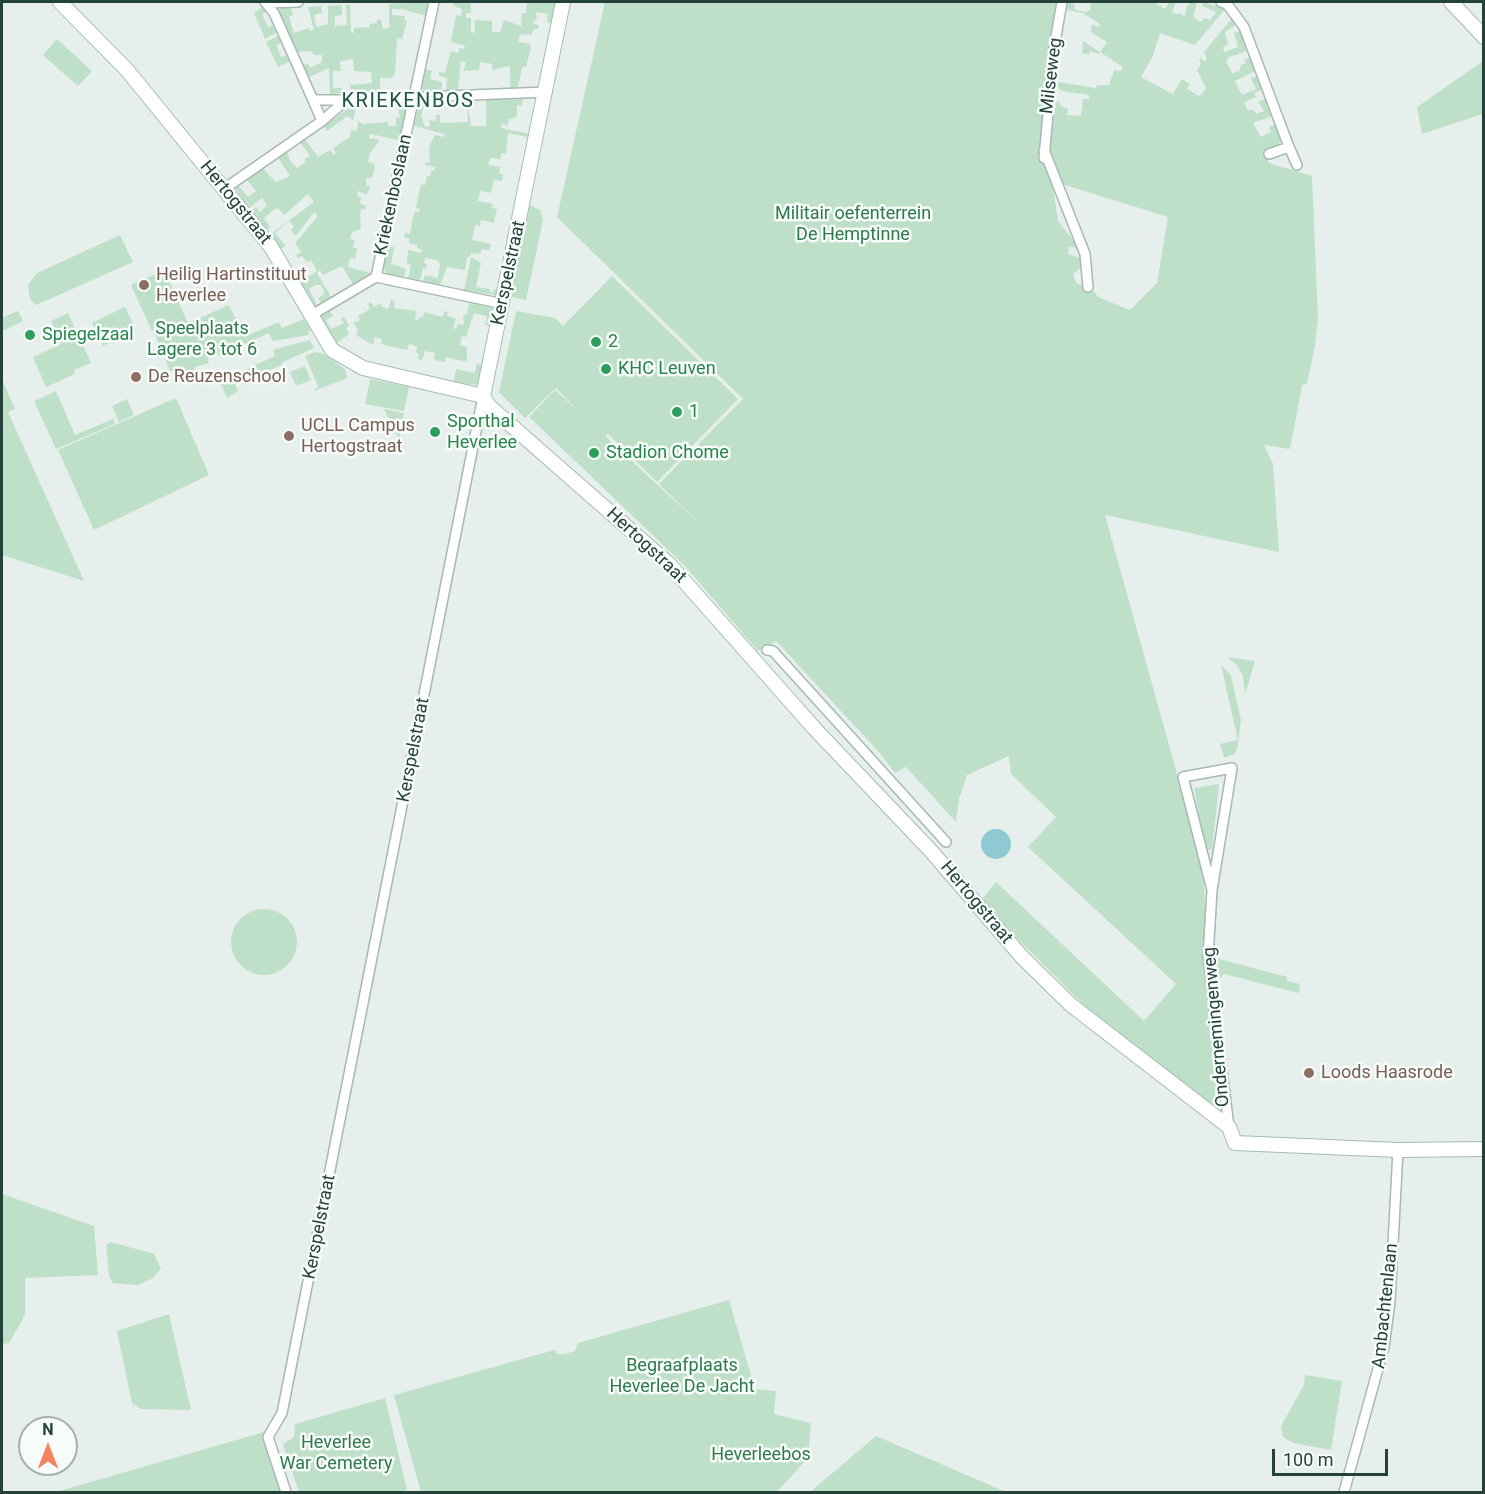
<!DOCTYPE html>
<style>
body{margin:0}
#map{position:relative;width:1485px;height:1494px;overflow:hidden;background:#e6efeb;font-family:Roboto,sans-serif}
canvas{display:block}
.frame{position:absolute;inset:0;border:3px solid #24423a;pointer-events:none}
.north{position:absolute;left:18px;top:1416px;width:60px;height:60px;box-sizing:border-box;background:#f7fbf9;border:2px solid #a3b1ad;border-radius:50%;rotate:0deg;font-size:16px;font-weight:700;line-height:24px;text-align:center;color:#24423a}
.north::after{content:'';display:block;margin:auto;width:21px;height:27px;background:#f4845f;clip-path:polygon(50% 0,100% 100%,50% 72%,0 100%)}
.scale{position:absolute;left:1272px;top:1449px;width:116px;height:27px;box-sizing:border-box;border:3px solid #24423a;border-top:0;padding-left:8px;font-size:18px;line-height:21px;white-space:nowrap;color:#24423a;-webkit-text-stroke:4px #f7fbf9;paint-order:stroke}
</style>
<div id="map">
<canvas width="1485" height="1494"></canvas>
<div class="frame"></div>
<div class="north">N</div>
<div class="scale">100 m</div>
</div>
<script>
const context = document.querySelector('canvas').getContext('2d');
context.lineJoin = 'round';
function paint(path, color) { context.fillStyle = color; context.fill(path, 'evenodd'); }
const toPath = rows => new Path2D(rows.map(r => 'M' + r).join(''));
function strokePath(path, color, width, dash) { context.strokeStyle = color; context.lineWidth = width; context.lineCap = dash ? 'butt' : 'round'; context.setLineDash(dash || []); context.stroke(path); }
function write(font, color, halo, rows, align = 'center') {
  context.font = font + ' Roboto,sans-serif'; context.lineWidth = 5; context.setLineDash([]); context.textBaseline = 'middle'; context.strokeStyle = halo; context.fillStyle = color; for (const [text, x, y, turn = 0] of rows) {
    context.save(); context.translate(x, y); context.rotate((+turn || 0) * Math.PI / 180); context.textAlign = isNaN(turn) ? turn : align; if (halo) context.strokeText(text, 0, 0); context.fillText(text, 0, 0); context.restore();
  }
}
paint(toPath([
 [425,2,428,5,426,16,402,9,392,9,392,15,405,16,404,20,407,21,402,39,397,38,395,74,391,78,380,78,380,92,351,93,350,85,372,83,371,72,354,71,353,59,340,61,341,71,333,71,333,88,342,88,342,93,330,94,329,68,309,77,304,65,308,63,310,68,322,62,322,55,314,55,312,51,298,52,279,11,281,8,290,7,293,15,289,17,294,33,309,28,310,31,314,30,308,7,321,6,322,13,314,15,316,27,328,24,328,6,342,5,342,15,335,16,335,26,347,25,346,5,350,5,351,32,354,33,354,28,370,27,370,24,377,23,377,20,381,20,383,29,389,28,389,4],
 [452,2,471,2,471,13,466,13,466,18,471,18,471,32,475,33,475,20,492,21,492,32,500,32,504,20,521,26,522,13,526,13,527,2,557,3,553,24,547,22,548,14,536,12,537,21,534,20,533,24,539,25,538,29,534,29,531,35,520,34,518,42,530,44,531,48,526,67,522,67,518,87,510,88,510,66,492,70,492,64,480,62,479,70,463,71,466,63,461,61,458,90,446,90,447,78,439,76,439,72,445,73,451,51,458,53,459,48,464,49,465,46,451,42,456,15,461,16,462,9,454,6],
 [605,2,1059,2,1046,131,1052,132,1056,103,1059,101,1061,106,1068,109,1067,115,1081,116,1083,99,1089,99,1089,95,1062,91,1057,86,1057,82,1096,88,1097,85,1109,85,1114,70,1121,71,1123,67,1100,52,1099,54,1090,51,1089,54,1082,53,1083,41,1100,52,1107,42,1091,32,1092,24,1098,27,1100,24,1083,13,1067,10,1068,3,1074,4,1075,10,1086,12,1090,10,1091,2,1154,2,1165,9,1169,2,1176,2,1172,13,1181,14,1185,17,1186,8,1191,2,1194,2,1197,4,1193,16,1200,22,1205,18,1210,20,1216,12,1202,6,1203,2,1225,9,1195,45,1160,33,1153,56,1141,77,1173,94,1182,79,1190,84,1187,89,1199,96,1204,92,1206,88,1197,70,1201,63,1199,61,1201,57,1203,61,1207,60,1204,52,1233,17,1237,24,1225,32,1228,45,1223,47,1224,52,1238,47,1234,33,1240,31,1247,51,1229,57,1226,62,1233,74,1240,70,1241,65,1246,63,1244,60,1250,58,1255,71,1235,81,1242,95,1256,89,1251,78,1257,76,1262,90,1254,93,1256,97,1244,102,1247,110,1254,110,1256,114,1264,111,1258,102,1266,99,1272,116,1253,123,1261,137,1271,132,1269,127,1276,124,1281,141,1277,146,1265,151,1269,163,1312,176,1318,319,1315,346,1307,383,1302,386,1290,449,1264,445,1273,464,1279,552,1105,515,1203,867,1208,956,1287,977,1287,981,1300,984,1299,993,1224,974,1211,986,1219,1110,1091,1012,1013,934,982,899,996,882,1144,1021,1176,984,1028,847,1056,817,1011,774,1009,756,967,775,959,799,956,822,906,767,895,773,878,751,776,641,758,651,684,565,529,417,555,390,578,411,556,388,525,418,499,392,516,311,555,318,563,326,612,276,738,399,657,482,608,434,605,436,702,526,659,484,743,399,557,217],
 [1052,181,1168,217,1157,283,1130,310,1098,297,1093,290,1076,283,1073,274,1084,265,1081,258,1068,254,1069,246,1080,249,1058,221],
 [262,7,266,12,262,14,268,27,273,25,276,33,265,39,254,13],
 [278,36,281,43,276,45,281,57,286,55,289,62,278,67,266,42],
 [57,39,92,71,78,86,43,55],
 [1483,61,1483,114,1422,134,1417,107],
 [426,69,432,71,430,79,442,82,442,90,425,91,422,88],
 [523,99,522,106,517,105,517,117,509,119,508,125,502,124,501,128,531,134,531,138,508,133,506,154,502,153,500,159,490,158,488,165,500,167,499,174,503,174,502,181,494,180,491,193,480,191,478,201,493,204,492,208,497,209,494,223,481,220,480,226,475,225,472,240,491,244,489,250,482,249,480,254,471,253,470,257,467,257,465,270,447,267,440,285,423,281,425,275,438,278,440,264,437,260,425,258,424,263,427,264,426,269,423,268,420,280,408,278,411,265,407,264,408,250,421,253,422,250,417,248,417,245,409,243,410,239,404,237,405,233,410,234,413,216,415,212,419,212,420,209,416,208,421,184,425,185,427,176,430,176,432,170,435,171,435,167,425,165,426,162,430,163,429,147,435,135,444,137,445,134,414,126,419,105,425,103,421,116,425,127,430,126,429,120,436,121,436,115,440,115,440,123,468,122,467,101,471,126,486,126,486,100],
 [396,103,405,103,407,106,399,140,370,134,369,138,380,140,370,153,368,162,375,164,373,175,371,178,366,178,366,185,370,186,367,195,358,191,357,196,361,197,360,203,366,206,365,210,361,209,360,216,361,229,352,232,350,239,355,240,353,247,357,248,355,259,350,258,348,267,370,273,353,284,342,266,323,275,320,270,317,273,331,297,321,303,318,298,324,294,324,290,320,285,315,285,309,289,317,305,310,305,298,283,317,271,311,260,307,262,302,256,298,258,296,255,301,252,295,243,318,216,314,212,296,236,291,230,294,227,289,221,275,233,286,246,280,249,271,237,271,234,314,202,308,194,284,215,278,208,275,209,264,218,270,227,265,231,250,212,256,207,260,212,267,205,262,198,248,209,235,189,239,186,248,197,256,191,247,180,263,169,276,182,290,176,278,158,287,151,290,161,297,168,306,162,304,160,310,156,300,142,305,139,318,157,330,150,334,155,336,153,333,148,350,137,351,130,357,131,358,121,363,124,388,122,388,126,396,126,396,118,400,117],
 [353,105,357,105,353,120,347,116,327,131,324,126],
 [530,205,540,210,543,220,526,300,511,297],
 [120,235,133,262,36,305,30,299,28,285,37,273],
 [388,247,394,247,391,264,406,269,404,277,387,274,384,269],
 [471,257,481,263,476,287,490,289,491,294,495,289,499,290,496,295,464,290],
 [164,270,188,323,229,305,244,337,279,322,282,328,304,319,310,329,308,335,273,341,269,333,219,356,218,354,207,358,209,363,195,367,191,376,189,370,186,372,184,368,170,371,154,332,165,327,175,348,166,326,152,331,131,285],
 [391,300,395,301,394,308,417,311,415,319,418,320,419,317,423,317,424,312,443,317,444,311,448,312,447,316,456,319,453,328,456,329,458,324,464,325,463,315,467,315,469,303,492,308,494,311,491,326,485,325,487,316,474,313,466,337,462,336,460,345,467,347,467,362,446,357,445,362,438,361,434,359,435,353,425,351,422,360,418,359,419,354,416,353,417,347,413,345,409,344,407,350,381,344,382,339,375,337,373,345,356,335,358,331,354,323,360,320,358,316,367,311,370,308,368,304,371,302,374,307,381,303,381,306,388,309],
 [125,307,136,330,103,346,92,323],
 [18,311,23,321,2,331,2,318],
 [330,311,333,316,326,320,331,329,344,323,341,319,344,317,349,326,346,328,349,334,336,344,319,321,320,317],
 [68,313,91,363,74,370,75,374,46,387,33,357,61,344,51,321],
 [310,340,314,348,281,363,282,365,235,384,238,391,227,398,218,377,220,373,223,380,275,356,273,350],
 [315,352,324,354,345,369,347,378,314,391,318,386,305,356],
 [477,364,483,365,478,385,454,382,456,369,475,373],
 [305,366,311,380,296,386,290,372],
 [2,379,15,409,8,412,84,581,2,555],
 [370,379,409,387,404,411,365,404],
 [56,391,75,435,113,419,115,424,56,449,34,401],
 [176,398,209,475,94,530,58,450],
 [127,399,134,415,119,422,112,406],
 [384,409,404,413,397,451,393,442,399,439],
 [1227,657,1255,661,1245,695,1243,676,1237,665],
 [1221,665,1231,675,1241,720,1237,750,1234,754,1224,758,1220,744,1238,740],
 [1219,784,1212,849,1209,850,1205,848,1194,788],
 '231 942a33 33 0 1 1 66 0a33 33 0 1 1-66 0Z',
 [2,1194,94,1226,98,1275,25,1278,25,1315,9,1343,2,1344],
 [111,1242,154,1254,161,1269,153,1278,138,1285,113,1283,109,1276,106,1245],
 [729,1300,755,1389,776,1391,774,1414,811,1423,808,1458,777,1492,421,1492,394,1395,554,1350,558,1354,565,1354,575,1351,578,1343],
 [169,1314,191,1410,141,1409,132,1403,117,1331],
 [1305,1375,1342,1381,1331,1450,1293,1443,1283,1437,1281,1426,1304,1385],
 [385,1398,407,1490,396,1492,299,1492,283,1444,294,1437,295,1424],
 [264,1432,283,1492,56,1492],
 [876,1436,1006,1492,810,1492]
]), '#bfe0c8');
paint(toPath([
 '981 844a15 15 0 1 1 30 0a15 15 0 1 1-30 0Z'
]), '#8ec9d4');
const street = toPath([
 [265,2,274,13,313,100,346,100],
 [1221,2,1227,4,1244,27,1289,147,1269,154],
 [268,3,298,2],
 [313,100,322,121],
 [1289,147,1297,165],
 [1044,150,1085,254,1088,287],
 [1044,158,1054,48,1062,2],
 [224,189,322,121,346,100,547,92],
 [376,277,503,304],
 [310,316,376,277,434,2],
 [767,650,773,651,946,842],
 [1212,890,1183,777,1232,768,1212,890,1208,957,1229,1127],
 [286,1492,268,1437,282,1413,483,396],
 [1344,1492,1384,1347,1390,1301,1398,1150]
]);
const secondary = toPath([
 [60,2,127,70,271,247,332,350,363,368,483,396,489,406,669,564,814,728,931,851,1022,957,1071,1005,1229,1127,1235,1143,1398,1150,1484,1149],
 [1451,2,1484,37],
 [483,396,563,2]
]);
strokePath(street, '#a8b8b2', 12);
strokePath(secondary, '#a4bbb3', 16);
strokePath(street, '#fff', 9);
strokePath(secondary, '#fff', 14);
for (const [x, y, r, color] of [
 [144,285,6,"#8d6e63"],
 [30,335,6,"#2e9e5b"],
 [596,342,6,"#2e9e5b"],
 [606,369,6,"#2e9e5b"],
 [136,377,6,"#8d6e63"],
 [677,412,6,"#2e9e5b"],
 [435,432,6,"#2e9e5b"],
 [289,436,6,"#8d6e63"],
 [594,453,6,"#2e9e5b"],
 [1309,1073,6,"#8d6e63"]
]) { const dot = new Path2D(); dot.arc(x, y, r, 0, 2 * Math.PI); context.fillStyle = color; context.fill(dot); strokePath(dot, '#f7fbf9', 2); }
write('18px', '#24423a', '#f7fbf9', [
 ["Milseweg",1052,76,-83],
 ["Kriekenboslaan",394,195,-78],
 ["Hertogstraat",235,203,51],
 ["Kerspelstraat",509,273,-78],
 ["Hertogstraat",646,546,43],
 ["Kerspelstraat",414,750,-79],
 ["Hertogstraat",976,903,50],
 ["Ondernemingenweg",1217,1027,-95],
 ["Kerspelstraat",320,1227,-79],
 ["Ambachtenlaan",1386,1306,-84]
]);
write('18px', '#2d7a4b', '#f7fbf9', [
 ["Militair oefenterrein",853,214],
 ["De Hemptinne",853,235],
 ["Speelplaats",202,329],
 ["Lagere 3 tot 6",202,350],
 ["Begraafplaats",682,1366],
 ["Heverlee De Jacht",682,1387],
 ["Heverlee",336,1443],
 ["War Cemetery",336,1464],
 ["Heverleebos",761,1455]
]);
write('18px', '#785e54', '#f7fbf9', [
 ["Heilig Hartinstituut",156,275],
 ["Heverlee",156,296],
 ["De Reuzenschool",148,377],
 ["UCLL Campus",301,426],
 ["Hertogstraat",301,447],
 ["Loods Haasrode",1321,1073]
], 'left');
write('18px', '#27864d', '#f7fbf9', [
 ["Spiegelzaal",42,335],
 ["2",608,342],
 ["KHC Leuven",618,369],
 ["1",689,412],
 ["Sporthal",447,422],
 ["Heverlee",447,443],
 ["Stadion Chome",606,453]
], 'left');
context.letterSpacing = '1.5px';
write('20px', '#1f5548', '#f7fbf9', [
 ["KRIEKENBOS",408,102]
]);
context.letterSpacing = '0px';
</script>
